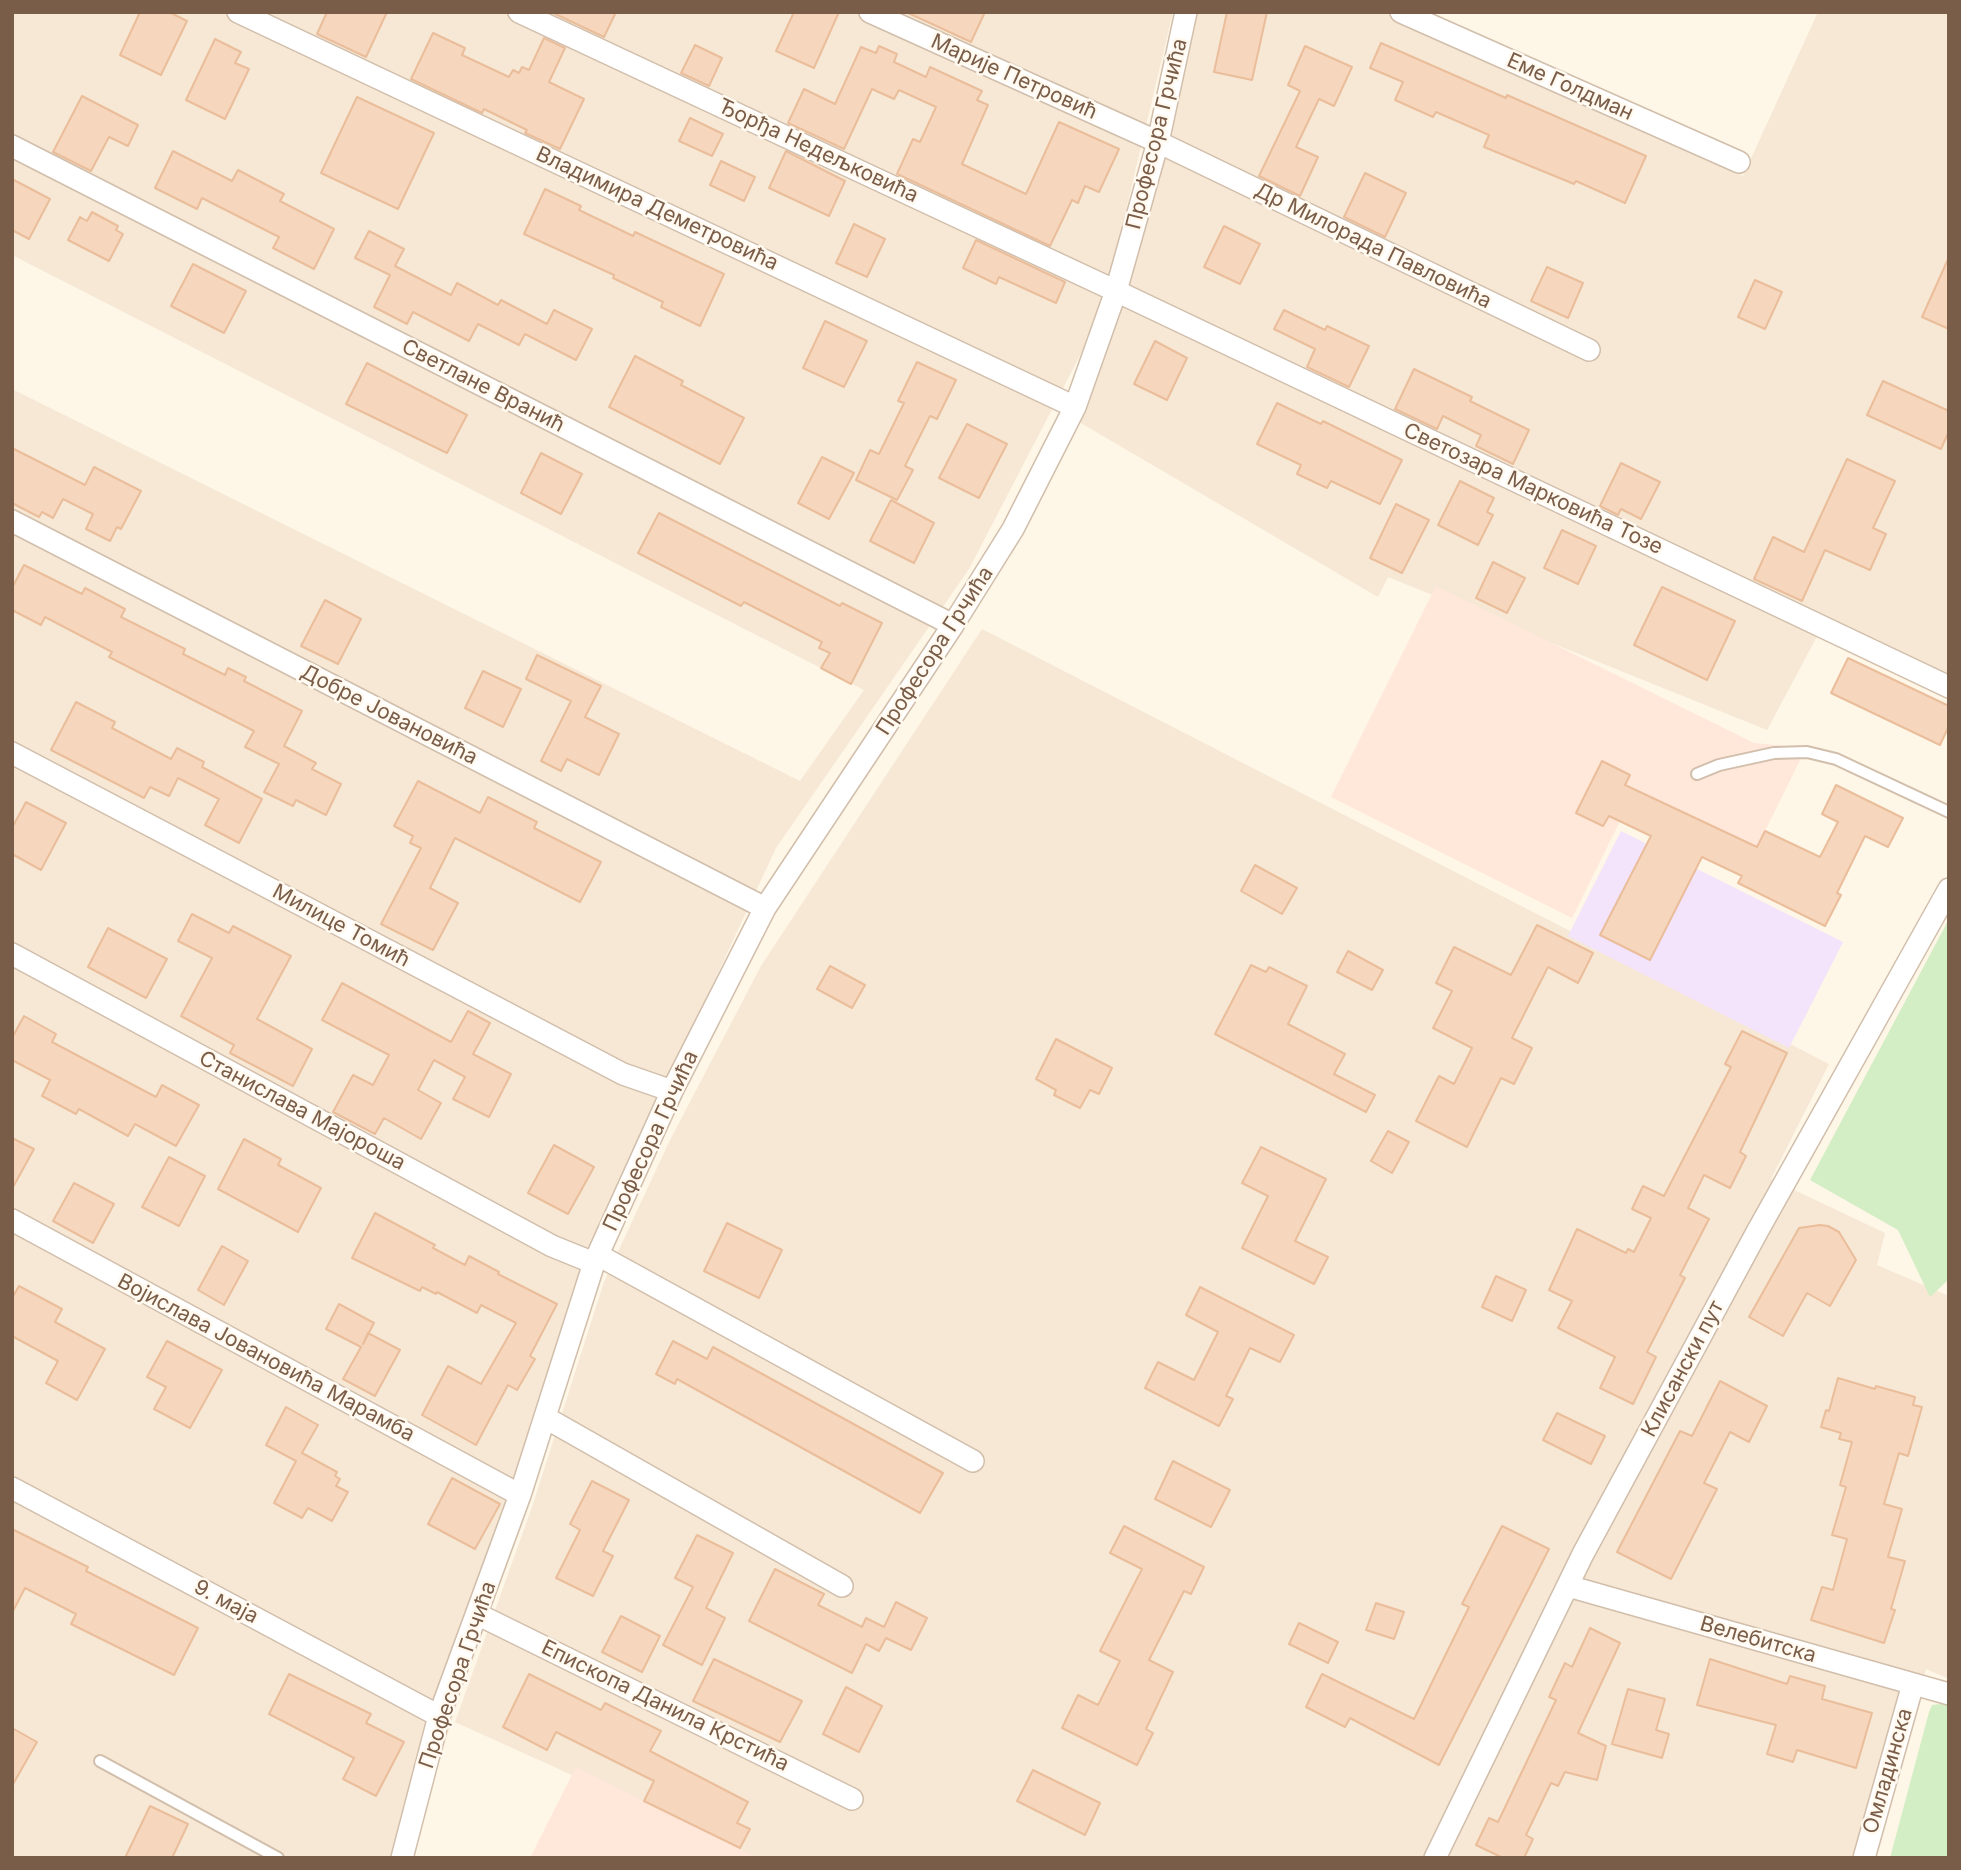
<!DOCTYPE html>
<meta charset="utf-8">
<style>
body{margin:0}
#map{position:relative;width:1961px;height:1870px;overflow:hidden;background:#fef6e7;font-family:Inter,sans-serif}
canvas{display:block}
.frame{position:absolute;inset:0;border:14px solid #7a5d49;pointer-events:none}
</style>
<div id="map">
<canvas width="1961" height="1870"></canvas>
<div class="frame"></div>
</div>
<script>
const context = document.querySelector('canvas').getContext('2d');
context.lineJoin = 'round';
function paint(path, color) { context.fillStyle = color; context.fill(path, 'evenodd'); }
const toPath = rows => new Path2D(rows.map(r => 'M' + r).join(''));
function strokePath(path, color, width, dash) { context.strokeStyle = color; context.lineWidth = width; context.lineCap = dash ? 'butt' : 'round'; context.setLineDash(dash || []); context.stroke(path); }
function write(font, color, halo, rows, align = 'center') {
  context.font = font + ' Inter,sans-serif'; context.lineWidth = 5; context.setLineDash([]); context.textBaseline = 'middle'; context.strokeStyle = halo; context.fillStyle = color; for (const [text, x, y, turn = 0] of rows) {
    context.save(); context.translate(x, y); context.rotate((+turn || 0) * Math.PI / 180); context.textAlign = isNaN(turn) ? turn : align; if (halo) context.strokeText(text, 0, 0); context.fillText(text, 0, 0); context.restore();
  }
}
paint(toPath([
 [12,12,1173,12,1101,315,969,569,776,848,607,1211,410,1858,12,1858,12,389,800,781,864,690,12,255],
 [1198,12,1392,12,1743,176,1818,12,1949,12,1949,686,1821,629,1767,730,1388,577,1378,597,1079,422,1121,307],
 [982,629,1829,1064,1771,1179,1885,1233,1877,1265,1949,1296,1949,1679,1926,1669,1876,1858,755,1858,455,1722,532,1507,604,1282,669,1142,761,966]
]), '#f6e8d5');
paint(toPath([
 [1436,586,1754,743,1806,748,1757,847,1625,785,1629,776,1603,826,1609,816,1620,821,1572,918,1331,797],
 [576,1767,758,1858,530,1858]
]), '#ffe7da');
paint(toPath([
 [1621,831,1843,942,1789,1048,1568,936]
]), '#f3e3fb');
paint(toPath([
 [1949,919,1949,1279,1930,1297,1898,1230,1810,1180],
 [1940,1704,1949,1705,1949,1858,1890,1858,1929,1712,1932,1705]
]), '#d3edc4');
const building = toPath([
 [140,12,169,12,187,21,161,75,120,55,140,12],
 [327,12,387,12,366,57,317,34,327,12],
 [551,12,616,12,604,37,551,12],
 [794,12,839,12,814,68,776,51,794,12],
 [906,12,985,12,971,42,906,12],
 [1227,12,1267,12,1252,80,1214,72,1227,12],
 [433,33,465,48,462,55,509,77,513,70,519,73,522,67,529,70,544,38,565,48,549,82,584,99,560,149,525,133,527,130,484,109,482,113,411,79,433,33],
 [215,39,241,52,235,63,249,69,225,119,186,100,215,39],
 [1381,43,1506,98,1507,95,1646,156,1625,203,1576,181,1574,184,1484,147,1489,135,1436,112,1433,117,1395,100,1403,82,1370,68,1381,43],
 [695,45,722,58,709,86,681,73,695,45],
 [879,46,897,54,894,62,926,77,930,67,982,91,977,100,988,105,962,164,1026,194,1059,122,1119,149,1099,192,1085,186,1078,203,1072,200,1050,246,897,174,913,139,920,142,936,107,899,90,894,99,872,89,844,149,788,123,804,89,835,104,861,47,876,53,879,46],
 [1305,46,1352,67,1334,106,1319,99,1296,147,1318,157,1300,196,1259,176,1300,91,1288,85,1305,46],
 [82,96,138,125,128,146,109,137,91,171,53,152,82,96],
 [357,97,434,133,398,209,321,173,357,97],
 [690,118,723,134,712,156,679,141,690,118],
 [173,151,232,181,238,170,284,194,280,201,334,229,314,269,273,248,279,237,202,198,197,209,155,188,173,151],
 [786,151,845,181,829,216,769,188,786,151],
 [721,161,755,177,744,201,710,185,721,161],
 [1365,173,1406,193,1385,237,1344,217,1365,173],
 [12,179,50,199,29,239,12,230,12,179],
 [545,189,581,206,579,210,633,236,635,232,724,274,700,326,661,307,663,302,613,278,614,275,524,234,545,189],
 [92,212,118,226,116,230,123,234,109,261,68,240,80,217,87,221,92,212],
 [854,224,885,239,867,277,836,263,854,224],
 [1224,226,1260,244,1240,284,1204,267,1224,226],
 [369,231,404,249,395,266,451,295,457,283,498,305,501,300,547,324,554,310,592,329,576,360,525,334,519,345,478,324,469,341,413,312,407,324,374,307,390,275,355,258,369,231],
 [976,240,1065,282,1056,303,999,277,996,284,963,268,976,240],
 [1949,257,1949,329,1922,317,1949,257],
 [193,264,246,291,224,333,171,306,193,264],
 [1547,267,1583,283,1568,318,1531,301,1547,267],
 [1755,280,1782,292,1765,329,1738,317,1755,280],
 [1284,310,1325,330,1327,326,1369,346,1349,387,1307,367,1315,349,1274,329,1284,310],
 [825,321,867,341,844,387,803,368,825,321],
 [1155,341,1187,358,1167,400,1134,384,1155,341],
 [635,356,683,381,681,385,744,418,720,464,609,407,635,356],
 [917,362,956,380,937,419,930,416,905,466,913,470,897,500,856,480,870,450,879,454,904,403,898,401,917,362],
 [367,363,467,415,447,453,346,404,367,363],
 [1414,369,1472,397,1470,401,1529,430,1513,464,1476,446,1481,435,1443,416,1437,429,1395,409,1414,369],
 [1883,381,1949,411,1949,431,1941,449,1867,415,1883,381],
 [1277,403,1321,424,1323,421,1402,460,1380,504,1331,481,1327,488,1297,474,1301,465,1257,444,1277,403],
 [967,424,1007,444,979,498,939,478,967,424],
 [12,448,85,485,94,467,141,491,121,529,117,527,110,541,86,529,93,514,63,499,53,518,42,512,39,517,12,503,12,448],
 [541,453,582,474,561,514,521,493,541,453],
 [822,457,854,473,829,519,798,503,822,457],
 [1847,459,1895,481,1873,528,1886,534,1870,570,1825,550,1802,601,1754,579,1773,537,1804,552,1847,459],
 [1621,463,1660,482,1641,519,1621,509,1618,515,1600,506,1621,463],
 [1460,481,1494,498,1487,512,1493,515,1478,545,1438,525,1460,481],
 [891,500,934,523,914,563,870,541,891,500],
 [1396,504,1429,520,1402,573,1370,558,1396,504],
 [659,513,840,606,842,603,882,623,851,684,821,668,830,653,819,648,822,642,744,602,741,606,638,553,659,513],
 [1562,530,1596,546,1578,584,1544,568,1562,530],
 [1493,562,1525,578,1507,613,1476,598,1493,562],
 [24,565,82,594,85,588,125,609,121,617,185,649,183,654,225,675,228,668,246,677,244,681,302,711,284,746,316,763,312,769,341,784,326,815,296,800,293,806,264,792,279,764,245,747,254,731,109,657,112,652,45,617,41,625,12,610,12,588,24,565],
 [1662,587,1735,621,1707,680,1634,645,1662,587],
 [325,600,361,619,338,664,301,646,325,600],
 [537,655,601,686,585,717,619,734,599,775,567,759,561,771,541,761,571,701,526,679,537,655],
 [1848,658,1949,706,1949,726,1940,745,1831,693,1848,658],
 [483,671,521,689,503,727,465,708,483,671],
 [76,702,115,722,112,728,171,759,177,748,204,762,202,767,262,799,239,843,205,825,219,799,178,778,169,796,150,787,144,798,51,750,76,702],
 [1602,761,1630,775,1625,785,1757,847,1765,831,1820,857,1838,822,1822,814,1836,785,1903,818,1888,847,1865,836,1837,893,1841,895,1825,926,1738,883,1742,876,1702,857,1650,960,1600,935,1651,836,1609,816,1603,826,1576,813,1602,761],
 [418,781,480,813,488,797,537,822,534,828,601,862,580,902,455,838,430,888,458,903,433,950,381,924,421,848,410,843,413,836,394,826,418,781],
 [26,802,66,823,41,870,12,854,12,828,26,802],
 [1255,865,1297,888,1282,914,1241,891,1255,865],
 [192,914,229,933,233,926,291,956,257,1019,312,1049,293,1086,230,1053,234,1045,181,1016,212,958,178,941,192,914],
 [1537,925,1593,953,1578,983,1548,967,1512,1038,1532,1048,1514,1084,1501,1078,1467,1147,1416,1121,1439,1076,1454,1084,1472,1048,1433,1028,1452,991,1436,983,1454,947,1511,975,1537,925],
 [108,928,167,959,146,998,88,967,108,928],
 [1348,951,1383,970,1372,990,1337,972,1348,951],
 [1251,965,1266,972,1269,967,1307,986,1288,1024,1345,1054,1334,1074,1375,1095,1366,1112,1215,1034,1251,965],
 [830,966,865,985,852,1008,817,989,830,966],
 [342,983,451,1042,468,1011,490,1023,473,1054,511,1074,489,1117,453,1099,465,1077,434,1060,418,1090,441,1103,421,1139,384,1118,375,1134,333,1112,353,1075,373,1085,389,1055,322,1020,342,983],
 [24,1016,56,1034,52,1042,156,1097,162,1085,199,1105,176,1146,135,1124,128,1136,79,1109,76,1114,42,1096,50,1080,12,1060,12,1038,24,1016],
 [1742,1031,1787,1053,1740,1152,1746,1156,1730,1188,1704,1175,1688,1208,1709,1219,1680,1275,1685,1278,1647,1352,1656,1357,1633,1404,1600,1388,1615,1357,1558,1328,1572,1301,1549,1290,1577,1229,1626,1253,1628,1249,1634,1252,1651,1218,1632,1209,1643,1186,1664,1196,1731,1067,1725,1064,1742,1031],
 [1056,1039,1112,1068,1099,1094,1090,1090,1080,1108,1054,1095,1056,1090,1036,1079,1056,1039],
 [1388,1131,1409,1142,1392,1173,1371,1161,1388,1131],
 [12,1138,34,1149,12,1189,12,1138],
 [244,1139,281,1159,278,1165,321,1188,298,1232,218,1189,244,1139],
 [554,1145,594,1167,568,1214,528,1193,554,1145],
 [1261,1147,1326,1179,1295,1241,1328,1257,1314,1284,1242,1248,1268,1196,1242,1183,1261,1147],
 [169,1157,205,1176,179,1226,142,1207,169,1157],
 [74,1183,114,1204,93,1243,53,1221,74,1183],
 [375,1213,435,1245,433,1248,465,1265,469,1256,499,1272,498,1274,557,1304,530,1356,535,1359,517,1390,508,1385,476,1445,422,1415,448,1366,481,1384,516,1323,481,1305,477,1313,437,1292,436,1294,422,1287,420,1291,352,1258,375,1213],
 [727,1223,782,1250,759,1298,704,1271,727,1223],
 [1820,1225,1828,1226,1839,1232,1856,1260,1830,1306,1807,1293,1783,1336,1749,1317,1799,1228,1820,1225],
 [222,1246,248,1261,224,1305,198,1290,222,1246],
 [1496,1276,1526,1290,1512,1321,1482,1307,1496,1276],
 [19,1286,62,1309,55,1322,105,1349,77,1400,46,1383,58,1361,12,1336,12,1298,19,1286],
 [1200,1287,1294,1335,1280,1362,1250,1348,1226,1396,1233,1399,1219,1426,1145,1388,1158,1362,1194,1380,1218,1332,1186,1315,1200,1287],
 [339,1304,374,1323,363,1344,368,1333,400,1350,375,1396,343,1379,361,1347,326,1329,339,1304],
 [167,1341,222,1370,190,1428,154,1409,166,1387,147,1377,167,1341],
 [673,1341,707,1359,713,1347,943,1473,920,1513,677,1379,675,1384,656,1374,673,1341],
 [1838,1378,1875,1389,1876,1386,1915,1397,1913,1405,1922,1407,1908,1456,1899,1453,1884,1504,1902,1509,1888,1557,1905,1561,1891,1609,1895,1610,1884,1643,1811,1620,1822,1587,1833,1590,1847,1539,1832,1535,1846,1487,1840,1485,1852,1442,1839,1439,1841,1433,1821,1427,1826,1410,1829,1411,1838,1378],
 [1720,1381,1767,1406,1749,1442,1730,1432,1704,1483,1717,1489,1671,1579,1617,1552,1680,1431,1692,1436,1720,1381],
 [286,1407,318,1425,302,1453,337,1472,335,1476,340,1479,336,1486,348,1492,332,1521,308,1508,302,1518,274,1503,296,1461,266,1445,286,1407],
 [1557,1413,1605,1436,1591,1464,1543,1440,1557,1413],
 [1173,1461,1230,1490,1211,1527,1155,1499,1173,1461],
 [452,1478,500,1504,475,1549,428,1524,452,1478],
 [592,1481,629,1500,603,1551,613,1556,593,1596,556,1578,580,1530,570,1524,592,1481],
 [1124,1526,1204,1567,1191,1594,1184,1591,1149,1660,1173,1672,1146,1729,1153,1733,1137,1765,1062,1728,1078,1695,1098,1705,1120,1661,1100,1651,1142,1569,1110,1553,1124,1526],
 [1502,1526,1549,1549,1439,1765,1350,1718,1345,1727,1306,1707,1322,1674,1414,1719,1469,1607,1462,1604,1502,1526],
 [12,1529,88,1567,86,1571,198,1628,174,1675,71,1624,76,1614,25,1588,12,1613,12,1529],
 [697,1535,733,1553,706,1608,725,1618,702,1665,663,1645,693,1587,675,1578,697,1535],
 [775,1569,824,1594,818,1605,862,1627,866,1618,884,1627,896,1602,927,1618,911,1650,886,1638,879,1651,866,1644,852,1673,749,1621,775,1569],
 [1376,1603,1404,1612,1394,1639,1366,1630,1376,1603],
 [621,1616,660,1636,642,1672,602,1652,621,1616],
 [1299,1623,1338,1642,1328,1663,1289,1644,1299,1623],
 [1590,1628,1620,1643,1578,1733,1606,1746,1597,1780,1565,1772,1558,1786,1551,1783,1526,1835,1533,1839,1524,1858,1503,1858,1476,1845,1489,1818,1498,1822,1556,1700,1549,1697,1565,1663,1572,1667,1590,1628],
 [714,1659,802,1701,780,1742,693,1701,714,1659],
 [1710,1659,1787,1684,1790,1676,1825,1686,1822,1699,1872,1713,1856,1768,1797,1750,1793,1762,1767,1754,1776,1725,1697,1705,1710,1659],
 [289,1674,371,1714,366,1723,404,1742,376,1796,343,1779,354,1758,269,1714,289,1674],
 [529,1674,601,1710,605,1703,661,1731,650,1751,748,1802,737,1823,750,1829,740,1848,644,1801,654,1781,556,1732,547,1750,503,1727,529,1674],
 [846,1687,882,1706,859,1752,823,1734,846,1687],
 [1628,1689,1665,1699,1656,1730,1669,1734,1662,1758,1612,1744,1628,1689],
 [12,1728,37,1742,12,1786,12,1728],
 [1033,1770,1100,1803,1085,1835,1017,1801,1033,1770],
 [150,1806,188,1824,172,1858,125,1858,150,1806]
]);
paint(building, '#f6d6bc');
strokePath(building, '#eabd9b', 2);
const service = toPath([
 [1697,774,1719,765,1774,753,1807,752,1836,759,1949,812],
 [100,1761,278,1858]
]);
const minor = toPath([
 [238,12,1075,407],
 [519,12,1116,291,1949,687],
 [870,12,1158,142,1589,350],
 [1401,12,1739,162],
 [12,146,953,625],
 [12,521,765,908],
 [12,753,623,1074,672,1091],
 [12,954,552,1246,594,1263],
 [12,1220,520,1495],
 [598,1255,973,1461],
 [546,1418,842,1586],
 [12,1488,439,1716],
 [1568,1586,1949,1694],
 [477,1614,852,1799],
 [402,1858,439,1716,520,1495,594,1263,672,1091,765,908,953,625,1013,529,1075,407,1116,291,1158,142,1186,12],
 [1435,1858,1583,1554,1757,1232,1949,889],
 [1864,1858,1913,1684]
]);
strokePath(service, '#d1beab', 14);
strokePath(minor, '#d1beab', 24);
strokePath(service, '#fff', 10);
strokePath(minor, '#fff', 21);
write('21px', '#7a5d49', '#fff9ef', [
 ["Марије Петровић",1014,77,24],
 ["Еме Голдман",1570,87,24],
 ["Професора Грчића",1157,134,-76],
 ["Ђорђа Недељковића",818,151,25],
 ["Владимира Деметровића",657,209,25],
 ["Др Милорада Павловића",1373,246,26],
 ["Светлане Вранић",483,386,27],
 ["Светозара Марковића Тозе",1533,489,25],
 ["Професора Грчића",935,651,-57],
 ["Добре Јовановића",389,715,27],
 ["Милице Томић",341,926,28],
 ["Станислава Мајороша",302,1111,28],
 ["Професора Грчића",651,1141,-65],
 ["Војислава Јовановића Марамба",266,1358,28],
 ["Клисански пут",1683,1369,-62],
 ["9. маја",226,1602,28],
 ["Велебитска",1758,1640,16],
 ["Професора Грчића",458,1675,-71],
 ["Епископа Данила Крстића",665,1706,26],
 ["Омладинска",1888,1771,-74]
]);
</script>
